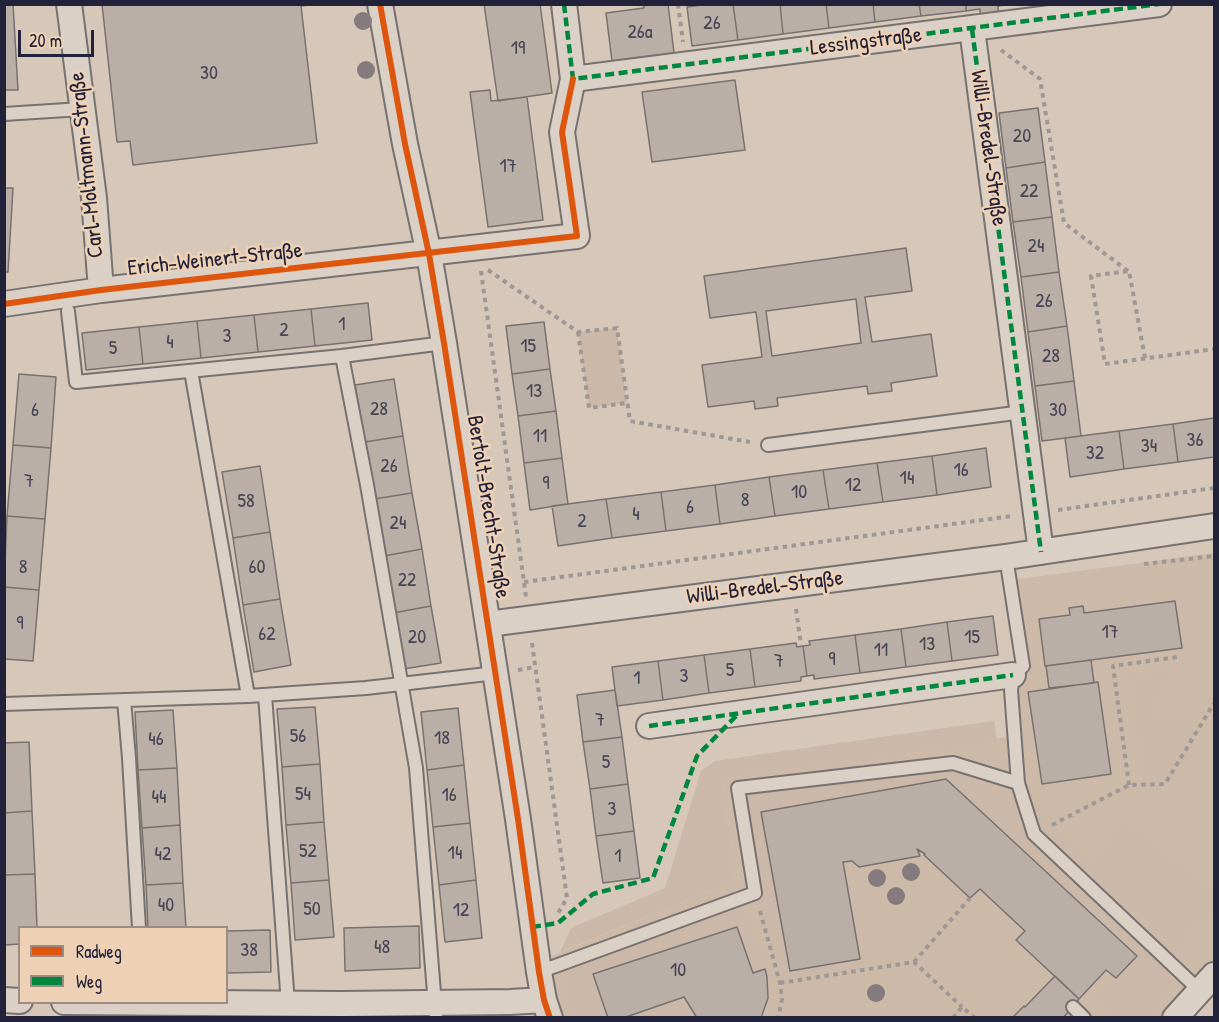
<!DOCTYPE html>
<meta charset="utf-8">
<style>
body{margin:0}
#map{position:relative;width:1219px;height:1022px;overflow:hidden;background:#d6c7b9;font-family:"Patrick Hand",sans-serif}
canvas{display:block}
.frame{position:absolute;inset:0;border:6px solid #22223b;pointer-events:none}
.legend{position:absolute;left:18px;top:926px;width:210px;height:78px;box-sizing:border-box;background:#eed1b4;border:2px solid #9c8b84;margin:0;padding:8px 10px;list-style:none;font-size:18px;color:#22223b}
.legend li{display:flex;align-items:center;gap:12px;height:30px}
.legend b{width:30px;border:2px solid #9c8b84}
.scale{position:absolute;left:18px;top:30px;width:76px;height:27px;box-sizing:border-box;border:3px solid #22223b;border-top:0;padding-left:8px;font-size:18px;line-height:21px;white-space:nowrap;color:#22223b;-webkit-text-stroke:4px #eed1b4;paint-order:stroke}
</style>
<div id="map">
<canvas width="1219" height="1022"></canvas>
<div class="frame"></div>
<ul class="legend">
<li><b style="height:8px;background:#de560e"></b>Radweg</li>
<li><b style="height:8px;background:#00873e"></b>Weg</li>
</ul>
<div class="scale">20 m</div>
</div>
<script>
const context = document.querySelector('canvas').getContext('2d');
context.lineJoin = 'round';
function paint(path, color) { context.fillStyle = color; context.fill(path, 'evenodd'); }
const toPath = rows => new Path2D(rows.map(r => 'M' + r).join(''));
function strokePath(path, color, width, dash) { context.strokeStyle = color; context.lineWidth = width; context.lineCap = dash ? 'butt' : 'round'; context.setLineDash(dash || []); context.stroke(path); }
function write(font, color, halo, rows, align = 'center') {
  context.font = font + ' "Patrick Hand",sans-serif'; context.lineWidth = 5; context.setLineDash([]); context.textBaseline = 'middle'; context.strokeStyle = halo; context.fillStyle = color; for (const [text, x, y, turn = 0] of rows) {
    context.save(); context.translate(x, y); context.rotate((+turn || 0) * Math.PI / 180); context.textAlign = isNaN(turn) ? turn : align; if (halo) context.strokeText(text, 0, 0); context.fillText(text, 0, 0); context.restore();
  }
}
paint(toPath([
 [1214,553,1214,975,1175,1017,550,1017,537,962,736,880,722,779,1019,735,1011,690,1023,665,1011,580]
]), '#cdb9a8');
paint(toPath([
 [617,328,627,403,589,408,578,332],
 [1172,671,1152,699,1155,723,1192,718,1195,751,1172,780,1145,783,1130,678],
 [994,721,997,739,722,779,736,880,560,952,571,928,665,888,701,771,715,761],
 [953,763,1018,783,1092,869,1125,827,1214,896,1214,899,1180,943,1110,889,1147,933,1169,965,1170,981,1164,997,1145,1017,1125,1017,1100,994,1136,956,947,779,762,812,790,971,860,959,864,969,780,983,755,893,738,788],
 [746,905,765,969,753,973,737,927,594,974,608,1018,574,1017,560,972,578,964],
 [684,997,697,1018,623,1018]
]), '#cbb8a8');
const building = toPath([
 [4,4,13,4,18,90,4,90,4,4],
 [102,4,315,4,301,6,317,143,133,165,130,141,117,142,102,4],
 [484,4,540,4,552,93,498,101,484,4],
 [643,4,668,4,674,53,612,61,606,13,644,8,643,4],
 [709,4,733,4,738,40,692,46,687,7,709,4],
 [733,4,780,4,783,34,738,40,733,4],
 [780,4,826,4,829,28,783,34,780,4],
 [826,4,873,4,875,22,829,28,826,4],
 [873,4,919,4,921,16,875,22,873,4],
 [919,4,966,4,966,11,921,16,919,4],
 [966,4,1012,4,998,6,998,12,980,15,980,9,966,11,966,4],
 [735,80,745,150,652,162,642,92,735,80],
 [490,90,491,101,527,97,543,220,488,227,470,92,490,90],
 [1038,108,1045,162,1006,168,999,113,1038,108],
 [1045,162,1052,217,1013,222,1006,168,1045,162],
 [4,188,13,188,8,272,4,272,4,188],
 [1052,217,1059,272,1021,277,1013,222,1052,217],
 [906,248,912,291,865,297,872,342,931,334,937,376,891,383,892,391,868,394,867,386,777,398,778,406,755,409,754,401,708,407,702,365,762,357,756,312,710,318,704,276,906,248],
 [856,299,861,343,772,356,766,311,856,299],
 [1059,272,1067,326,1028,332,1021,277,1059,272],
 [368,303,372,340,315,346,311,309,368,303],
 [311,309,315,346,258,352,254,315,311,309],
 [254,315,258,352,201,358,197,321,254,315],
 [197,321,201,358,143,364,139,327,197,321],
 [544,322,550,369,512,374,506,326,544,322],
 [1067,326,1074,381,1035,386,1028,332,1067,326],
 [139,327,143,364,86,370,82,333,139,327],
 [550,369,556,411,518,416,512,374,550,369],
 [19,374,56,377,51,448,13,445,19,374],
 [394,379,403,436,365,442,355,385,394,379],
 [1074,381,1081,436,1042,441,1035,386,1074,381],
 [556,411,562,458,524,463,518,416,556,411],
 [1214,418,1214,457,1178,462,1173,424,1214,418],
 [1173,424,1178,462,1124,469,1119,431,1173,424],
 [1119,431,1124,469,1070,477,1065,438,1119,431],
 [403,436,412,493,374,499,365,442,403,436],
 [13,445,51,448,45,519,7,516,13,445],
 [986,448,991,487,937,495,932,456,986,448],
 [932,456,937,495,883,502,877,463,932,456],
 [562,458,568,504,530,510,524,463,562,458],
 [877,463,883,502,829,509,823,470,877,463],
 [260,466,270,532,233,538,222,472,260,466],
 [823,470,829,509,775,516,769,477,823,470],
 [769,477,775,516,720,524,715,485,769,477],
 [715,485,720,524,666,531,661,492,715,485],
 [661,492,666,531,612,538,606,499,661,492],
 [412,493,422,549,384,556,374,499,412,493],
 [606,499,612,538,558,546,552,506,606,499],
 [7,516,45,519,39,590,4,587,7,516],
 [270,532,280,599,243,605,233,538,270,532],
 [422,549,431,606,393,613,384,556,422,549],
 [4,587,39,590,33,661,4,659,4,587],
 [280,599,291,665,254,672,243,605,280,599],
 [1175,601,1182,648,1045,666,1039,619,1070,615,1069,608,1083,606,1084,613,1175,601],
 [431,606,441,663,403,669,393,613,431,606],
 [993,616,998,655,952,661,947,622,993,616],
 [947,622,952,661,906,667,901,629,947,622],
 [901,629,906,667,860,673,855,635,901,629],
 [855,635,860,673,814,679,814,675,807,676,803,646,810,645,809,641,855,635],
 [796,643,797,647,803,646,807,676,801,677,801,681,755,687,750,649,796,643],
 [750,649,755,687,709,693,704,655,750,649],
 [704,655,709,693,663,700,658,661,704,655],
 [1091,660,1094,683,1049,688,1046,666,1091,660],
 [658,661,663,700,617,706,612,667,658,661],
 [1098,682,1111,774,1042,784,1028,692,1098,682],
 [615,690,622,737,583,742,577,695,615,690],
 [315,707,320,764,282,767,277,709,315,707],
 [458,708,464,765,427,770,421,712,458,708],
 [173,710,177,768,138,770,135,712,173,710],
 [622,737,628,784,590,789,583,742,622,737],
 [29,742,32,811,4,813,4,743,29,742],
 [320,764,324,822,286,825,282,767,320,764],
 [464,765,470,823,433,827,427,770,464,765],
 [177,768,180,825,142,828,138,770,177,768],
 [946,779,1137,956,1116,978,1106,970,1079,999,1016,940,1025,931,980,889,970,898,924,855,925,854,917,849,920,856,859,867,852,861,843,862,860,959,790,971,761,812,946,779],
 [628,784,634,831,596,836,590,789,628,784],
 [32,811,35,874,4,875,4,813,32,811],
 [324,822,329,880,291,883,286,825,324,822],
 [470,823,476,880,439,885,433,827,470,823],
 [180,825,183,883,146,885,142,828,180,825],
 [634,831,640,878,603,883,596,836,634,831],
 [35,874,37,928,20,928,20,944,4,945,4,875,35,874],
 [329,880,334,937,295,940,291,883,329,880],
 [476,880,482,938,445,942,439,885,476,880],
 [183,883,186,928,148,928,146,885,183,883],
 [419,926,420,968,345,971,344,928,419,926],
 [737,927,753,973,765,969,767,977,768,998,761,1018,697,1018,684,997,623,1018,608,1018,593,974,737,927],
 [270,930,271,972,226,973,226,931,270,930],
 [1055,976,1079,999,1063,1018,1012,1018,1024,1006,1025,1007,1055,976]
]);
paint(building, '#b9afa6');
strokePath(building, '#77716f', 1.5);
const service = toPath([
 [4,114,82,109],
 [68,311,76,382,342,356,444,343],
 [342,356,367,485,416,768,436,1018],
 [191,371,248,696],
 [768,445,1023,412],
 [1006,557,1023,666,1013,675,1011,690,1018,783,1034,834,1199,990],
 [265,695,288,1004],
 [124,700,129,758,139,928],
 [4,704,248,696,366,688,496,673],
 [539,972,755,893,738,788,953,763,1018,783],
 [1073,1007,1084,1018]
]);
const minor = toPath([
 [69,4,94,198,101,290],
 [380,4,405,144,429,254,444,343,518,819,539,972,544,1000,550,1018],
 [564,4,573,79,1159,4],
 [972,29,1041,552],
 [4,304,101,290,577,236,562,132,573,79],
 [488,624,1006,557,1214,526],
 [649,726,1013,675],
 [4,1000,20,1001],
 [64,1002,341,1004,510,1002,544,1000],
 [1175,1018,1214,975]
]);
strokePath(service, '#77716f', 16);
strokePath(minor, '#77716f', 28);
strokePath(toPath([
 [678,4,683,42],
 [1001,50,1040,79,1064,223,1128,271],
 [488,270,578,332,617,328,630,421,750,442],
 [481,271,526,597],
 [578,332,589,408,627,403],
 [1145,358,1129,271,1091,276,1105,364,1214,349],
 [1058,510,1214,488],
 [1144,564,1214,556],
 [524,582,1012,516],
 [796,609,801,645],
 [532,643,567,898,557,915],
 [518,670,535,667],
 [1129,785,1113,666,1177,657],
 [1052,825,1129,785,1165,784,1214,703],
 [760,911,780,983,782,999,778,1018],
 [914,962,970,898],
 [780,983,914,962,962,1007],
 [953,1018,962,1007,975,1018]
]), '#9e9793', 4, [4.5, 4.5]);
strokePath(service, '#dad0c5', 12);
strokePath(minor, '#dad0c5', 24);
strokePath(toPath([
 [564,4,573,79,1159,4],
 [972,29,1041,552],
 [649,726,1013,675],
 [532,927,558,923,593,894,653,878,697,756,738,714]
]), '#00873e', 4.5, [9, 4.5]);
strokePath(toPath([
 [380,4,405,144,429,254,444,343,518,819,539,972,544,1000,550,1018],
 [4,304,101,290,577,236,562,132,573,79]
]), '#de560e', 6);
context.fillStyle = '#857b7e';
for (const [x, y] of [
 [363,21],
 [366,70],
 [911,872],
 [877,878],
 [896,896],
 [876,993]
]) { context.beginPath(); context.arc(x, y, 9, 0, 2 * Math.PI); context.fill(); }
write('20px', '#484556', null, [
 ["26",712,24],
 ["26a",640,33],
 ["19",518,49],
 ["30",209,74],
 ["20",1022,137],
 ["17",508,167],
 ["22",1029,192],
 ["24",1036,247],
 ["26",1044,302],
 ["1",342,325],
 ["2",284,331],
 ["3",227,337],
 ["4",170,343],
 ["15",528,347],
 ["5",113,349],
 ["28",1051,357],
 ["13",534,392],
 ["28",379,410],
 ["6",35,411],
 ["30",1058,411],
 ["11",540,437],
 ["36",1195,441],
 ["34",1149,447],
 ["32",1095,454],
 ["26",389,467],
 ["16",961,471],
 ["14",907,479],
 ["7",29,482],
 ["9",546,484],
 ["12",853,486],
 ["10",799,493],
 ["8",745,501],
 ["58",246,502],
 ["6",690,508],
 ["4",636,515],
 ["2",582,522],
 ["24",398,524],
 ["8",23,568],
 ["60",257,568],
 ["22",407,581],
 ["9",20,624],
 ["17",1110,633],
 ["62",267,635],
 ["20",417,638],
 ["15",972,638],
 ["13",927,645],
 ["11",881,651],
 ["9",832,660],
 ["7",779,662],
 ["5",730,671],
 ["3",684,677],
 ["1",637,679],
 ["7",600,721],
 ["56",298,737],
 ["18",442,739],
 ["46",156,740],
 ["5",606,763],
 ["54",303,795],
 ["16",449,796],
 ["44",159,798],
 ["3",612,810],
 ["52",308,852],
 ["14",455,854],
 ["42",163,855],
 ["1",618,857],
 ["40",166,906],
 ["50",312,910],
 ["12",461,911],
 ["48",382,948],
 ["38",249,951],
 ["10",678,971]
]);
write('22px', '#22223b', '#eed1b4', [
 ["Lessingstraße",866,42,-7],
 ["Willi-Bredel-Straße",988,148,82],
 ["Carl-Moltmann-Straße",87,165,-96],
 ["Erich-Weinert-Straße",215,260,-6],
 ["Bertolt-Brecht-Straße",488,507,81],
 ["Willi-Bredel-Straße",765,588,-7]
]);
</script>
